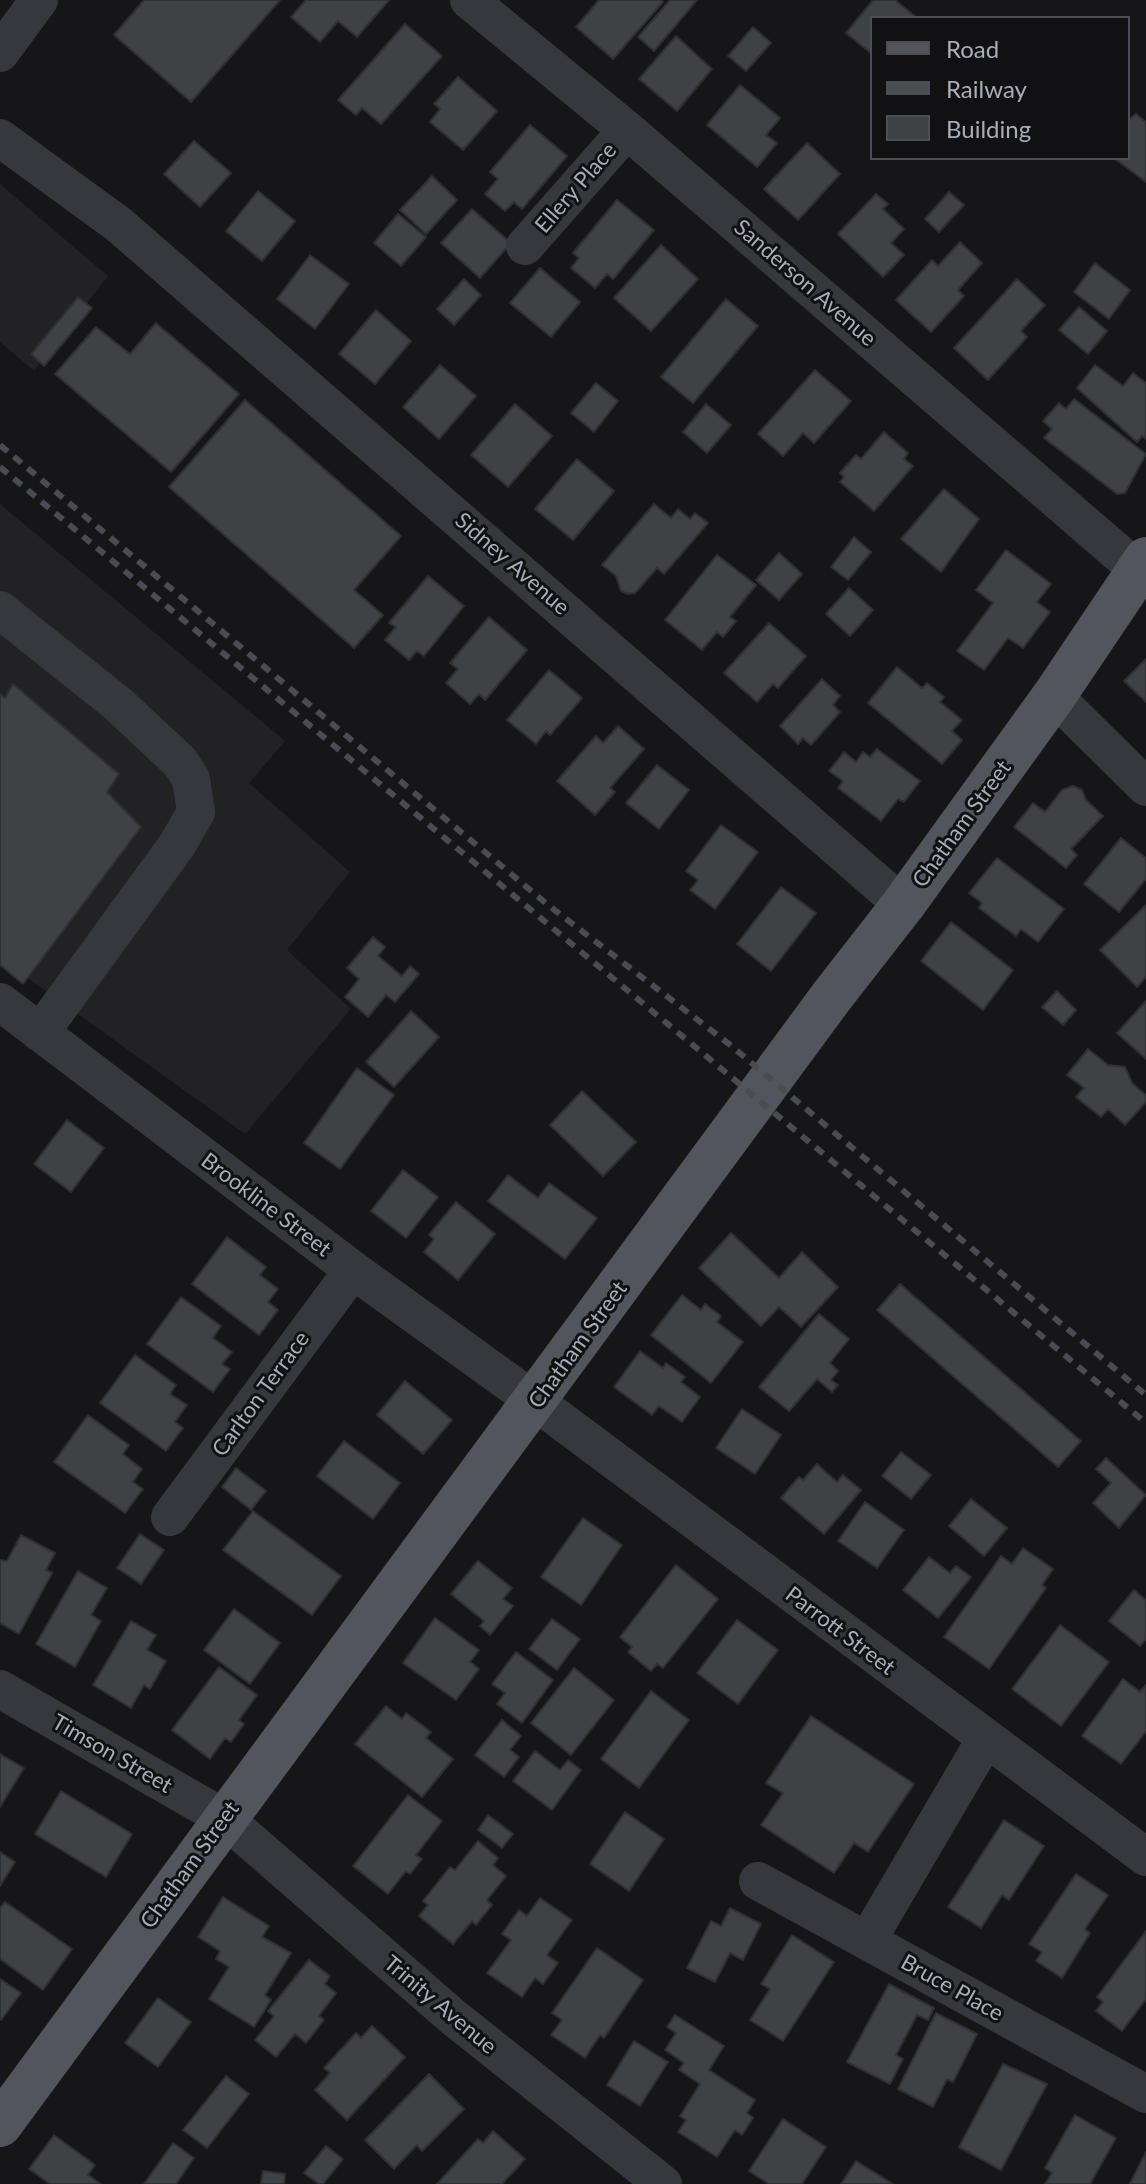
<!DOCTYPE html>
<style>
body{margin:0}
#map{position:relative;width:1146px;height:2184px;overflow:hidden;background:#161618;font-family:Lato,sans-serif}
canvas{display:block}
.legend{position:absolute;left:870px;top:16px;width:260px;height:144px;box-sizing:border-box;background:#111113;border:2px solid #4d4f55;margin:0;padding:10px 14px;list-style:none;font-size:24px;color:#a8adb8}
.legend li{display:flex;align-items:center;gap:16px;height:40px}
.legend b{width:40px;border:2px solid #4d4f55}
</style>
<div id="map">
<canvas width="1146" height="2184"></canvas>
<ul class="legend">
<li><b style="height:10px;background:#53555c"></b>Road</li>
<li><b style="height:10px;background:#4a4c52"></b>Railway</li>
<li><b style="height:22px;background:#404145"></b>Building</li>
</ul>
</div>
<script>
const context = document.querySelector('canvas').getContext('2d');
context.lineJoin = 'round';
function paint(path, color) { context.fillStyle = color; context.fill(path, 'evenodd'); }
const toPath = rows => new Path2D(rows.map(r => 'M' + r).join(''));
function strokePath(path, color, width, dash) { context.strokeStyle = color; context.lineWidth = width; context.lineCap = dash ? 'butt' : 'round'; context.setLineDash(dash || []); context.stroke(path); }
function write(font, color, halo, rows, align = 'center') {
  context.font = font + ' Lato,sans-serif'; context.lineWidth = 6; context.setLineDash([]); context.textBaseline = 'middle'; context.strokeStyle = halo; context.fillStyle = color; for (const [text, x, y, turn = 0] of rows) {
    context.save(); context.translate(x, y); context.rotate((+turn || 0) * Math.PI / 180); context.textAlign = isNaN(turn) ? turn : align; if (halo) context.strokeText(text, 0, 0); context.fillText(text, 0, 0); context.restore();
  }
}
paint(toPath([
 [0,184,108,276,34,371,0,342],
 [0,504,285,741,249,783,350,872,287,950,351,1009,245,1134,0,958]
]), '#222225');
const building = toPath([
 [144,0,280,0,191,102,114,35,144,0],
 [306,0,389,0,357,37,338,21,320,42,291,17,306,0],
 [599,0,661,0,663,2,613,59,576,27,599,0],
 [670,0,697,0,654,51,638,37,670,0],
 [873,0,895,0,917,18,872,18,872,54,846,33,873,0],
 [405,24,442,56,381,124,362,108,356,115,338,100,405,24],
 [753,27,771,43,746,71,728,56,753,27],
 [676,36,712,69,677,111,639,79,676,36],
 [458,77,497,111,463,150,430,122,440,109,434,104,458,77],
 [740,85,780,118,766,135,777,143,757,167,707,125,740,85],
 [1136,114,1146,122,1146,182,1114,158,1128,158,1128,120,1136,114],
 [530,125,567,156,522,209,514,202,505,211,485,194,498,179,490,172,530,125],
 [194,141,231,173,200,207,164,174,194,141],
 [807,143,840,174,798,220,764,189,807,143],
 [432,176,457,200,426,234,400,210,432,176],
 [258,191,295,221,262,261,226,231,258,191],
 [949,192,964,205,939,232,925,219,949,192],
 [876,194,888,204,883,209,904,229,891,243,904,255,883,277,838,234,876,194],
 [617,200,654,230,613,279,607,274,595,288,571,268,579,258,573,253,617,200],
 [472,209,511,243,480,278,441,243,472,209],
 [398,214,426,237,401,266,374,243,398,214],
 [960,242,982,263,958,290,964,296,931,332,896,300,932,260,938,266,960,242],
 [661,245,698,279,651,331,614,298,661,245],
 [310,255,349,284,315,329,277,299,310,255],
 [1095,263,1130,290,1109,319,1074,292,1095,263],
 [540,268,580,302,551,337,510,303,540,268],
 [464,279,481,295,454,325,437,309,464,279],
 [1017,279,1045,305,1021,331,1027,337,988,380,954,348,1017,279],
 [78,297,92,308,44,366,31,354,78,297],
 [726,299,758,326,693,403,661,377,726,299],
 [1079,307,1107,331,1088,354,1059,330,1079,307],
 [376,310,411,341,375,384,339,354,376,310],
 [156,323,239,394,171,472,55,374,96,327,130,354,156,323],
 [440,365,476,396,439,439,403,407,440,365],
 [1095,365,1123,386,1133,373,1146,383,1146,439,1142,436,1137,442,1077,388,1095,365],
 [815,370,851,401,814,443,803,433,783,456,758,434,815,370],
 [596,383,618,401,594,432,571,413,596,383],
 [1074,399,1146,454,1125,493,1117,494,1044,438,1052,429,1043,421,1059,403,1066,409,1074,399],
 [245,400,401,536,354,590,383,615,354,648,169,487,245,400],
 [515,404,552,436,508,487,471,455,515,404],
 [706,404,731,425,707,453,683,432,706,404],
 [884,432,908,453,904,459,913,466,874,511,840,482,844,477,840,473,856,455,861,459,884,432],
 [577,459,614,491,573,540,535,509,577,459],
 [944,489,979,519,941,572,901,539,944,489],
 [654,504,671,518,678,509,690,519,695,513,708,523,664,574,657,568,635,593,628,594,621,591,616,576,602,565,654,504],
 [854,537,871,552,848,580,831,567,854,537],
 [1006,550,1051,584,1037,602,1050,612,1023,648,1008,638,984,670,957,651,993,603,976,590,1006,550],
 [779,553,802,574,779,600,756,580,779,553],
 [717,555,756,585,730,617,736,621,723,637,717,632,702,650,665,620,717,555],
 [428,576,464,606,424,656,417,651,409,660,385,640,396,627,389,623,428,576],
 [849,588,873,610,850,636,826,614,849,588],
 [489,617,527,650,485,700,479,694,470,704,446,683,458,669,450,663,489,617],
 [769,623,806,656,778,688,773,684,757,702,724,673,769,623],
 [1146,659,1146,702,1124,681,1146,659],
 [897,667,922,688,927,683,944,697,940,702,962,720,952,731,962,740,942,764,868,703,897,667],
 [549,670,582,698,550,735,546,731,536,744,507,720,549,670],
 [822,679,840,696,833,705,840,712,811,745,803,738,798,744,780,726,822,679],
 [13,684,119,774,107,792,141,827,23,984,0,965,0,694,5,698,13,684],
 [618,726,644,749,610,788,615,792,595,815,557,781,596,736,603,743,618,726],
 [877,749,920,781,904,802,898,799,881,821,838,788,843,781,829,771,844,752,856,762,863,752,870,757,877,749],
 [657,765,689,790,659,829,626,803,657,765],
 [1073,786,1082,790,1086,800,1103,816,1071,849,1077,855,1066,868,1014,827,1033,803,1045,812,1062,790,1073,786],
 [721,825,758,852,715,909,690,890,698,880,686,871,721,825],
 [1121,838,1146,858,1146,879,1119,912,1084,884,1121,838],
 [997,858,1064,909,1038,942,1021,929,1016,936,979,908,982,903,969,893,997,858],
 [781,887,816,913,771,971,737,944,781,887],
 [1146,905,1146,977,1137,987,1100,950,1146,905],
 [951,922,1013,970,983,1010,921,961,951,922],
 [373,937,385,947,378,956,402,976,410,966,419,974,395,1002,386,995,368,1017,345,997,359,979,347,968,373,937],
 [1057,991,1076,1010,1063,1025,1042,1007,1057,991],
 [1146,1001,1146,1059,1117,1033,1146,1001],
 [411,1011,439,1037,394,1087,366,1062,411,1011],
 [1088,1049,1108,1065,1125,1067,1132,1083,1146,1095,1146,1102,1125,1125,1108,1109,1101,1117,1076,1097,1084,1088,1067,1075,1088,1049],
 [357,1068,394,1095,340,1169,304,1143,357,1068],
 [582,1091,636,1142,603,1176,550,1125,582,1091],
 [67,1120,104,1148,71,1192,34,1164,67,1120],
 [403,1170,438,1197,406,1238,371,1211,403,1170],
 [508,1175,538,1198,549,1183,597,1218,565,1259,488,1201,508,1175],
 [456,1202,495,1234,458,1280,424,1252,434,1239,429,1235,456,1202],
 [731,1233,779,1278,802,1252,838,1287,801,1327,779,1307,761,1326,699,1268,731,1233],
 [227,1237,266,1267,260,1275,278,1289,268,1302,278,1310,259,1335,192,1284,227,1237],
 [900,1284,1081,1441,1058,1467,877,1310,900,1284],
 [682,1295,701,1310,705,1304,721,1316,717,1322,743,1342,711,1383,651,1335,682,1295],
 [181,1297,221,1326,213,1338,232,1352,222,1364,230,1369,213,1392,147,1344,181,1297],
 [819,1314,849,1339,830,1363,838,1371,831,1380,838,1385,832,1392,817,1379,789,1411,759,1387,819,1314],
 [640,1351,663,1368,666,1363,685,1377,681,1382,700,1397,682,1422,659,1406,652,1415,614,1387,640,1351],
 [135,1355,176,1385,170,1394,187,1405,175,1422,183,1428,166,1451,100,1403,135,1355],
 [405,1381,452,1420,423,1454,377,1415,405,1381],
 [742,1409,781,1435,755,1474,716,1448,742,1409],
 [88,1415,129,1445,123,1454,142,1469,133,1482,143,1489,125,1513,54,1462,88,1415],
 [344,1441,400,1483,373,1519,317,1476,344,1441],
 [901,1452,931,1475,911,1499,882,1476,901,1452],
 [1106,1458,1146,1495,1119,1528,1093,1503,1111,1483,1096,1469,1106,1458],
 [817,1464,837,1482,843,1475,861,1490,824,1534,781,1498,799,1477,803,1480,817,1464],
 [236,1468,266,1491,251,1510,222,1487,236,1468],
 [971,1499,1007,1528,984,1556,949,1526,971,1499],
 [865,1502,904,1530,877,1568,838,1541,865,1502],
 [253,1511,341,1576,312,1615,223,1550,253,1511],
 [583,1518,622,1545,581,1605,541,1577,583,1518],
 [140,1534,164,1550,141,1584,117,1568,140,1534],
 [21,1535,55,1553,46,1570,52,1573,19,1634,0,1623,0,1560,7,1561,21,1535],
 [1023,1548,1053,1569,1042,1585,1046,1588,989,1669,944,1637,1001,1556,1012,1564,1023,1548],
 [929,1557,950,1573,956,1566,971,1577,938,1618,903,1590,929,1557],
 [478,1561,512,1588,503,1599,513,1606,490,1635,480,1626,484,1621,451,1594,478,1561],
 [676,1565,718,1599,663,1668,657,1664,651,1671,628,1652,632,1647,620,1637,676,1565],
 [78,1571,107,1588,91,1615,101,1621,75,1667,36,1644,78,1571],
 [1134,1590,1146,1600,1146,1639,1140,1646,1109,1621,1134,1590],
 [234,1609,280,1643,250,1684,204,1650,234,1609],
 [435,1618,479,1650,470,1662,479,1669,456,1700,403,1663,435,1618],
 [552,1619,580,1639,557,1670,529,1649,552,1619],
 [737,1620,778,1650,738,1704,697,1673,737,1620],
 [131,1621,156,1635,147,1650,166,1661,150,1689,144,1685,131,1708,93,1685,131,1621],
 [1060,1625,1109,1662,1061,1726,1012,1689,1060,1625],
 [516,1652,553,1680,522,1723,497,1704,505,1693,492,1684,516,1652],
 [219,1667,257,1695,239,1720,244,1724,231,1742,225,1738,210,1759,172,1730,219,1667],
 [574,1668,614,1700,571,1755,531,1723,574,1668],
 [1123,1679,1140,1692,1146,1685,1146,1731,1121,1764,1082,1736,1123,1679],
 [651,1691,689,1720,639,1788,601,1759,651,1691],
 [386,1706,402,1719,406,1713,431,1732,426,1738,453,1759,422,1797,355,1744,386,1706],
 [811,1716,914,1784,868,1852,854,1843,834,1873,761,1825,783,1793,766,1783,811,1716],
 [502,1720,521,1736,510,1750,519,1757,504,1777,475,1755,502,1720],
 [535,1751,560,1770,568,1760,581,1770,552,1810,513,1781,535,1751],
 [0,1754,24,1768,0,1807,0,1754],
 [61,1791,132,1834,106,1877,35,1834,61,1791],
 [408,1795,442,1821,416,1855,422,1859,410,1874,406,1871,388,1894,353,1866,408,1795],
 [625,1812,664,1839,629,1891,590,1864,625,1812],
 [488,1815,513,1834,502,1848,478,1830,488,1815],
 [1004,1820,1044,1846,1009,1900,1002,1895,981,1928,948,1907,1004,1820],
 [478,1841,498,1858,493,1865,506,1876,487,1900,492,1905,476,1925,472,1921,453,1944,419,1916,428,1905,423,1901,450,1867,455,1870,478,1841],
 [0,1852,15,1862,0,1886,0,1852],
 [1076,1874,1108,1895,1085,1929,1090,1933,1062,1978,1036,1961,1042,1952,1029,1944,1076,1874],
 [223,1897,269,1926,262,1937,291,1953,265,1995,271,2000,254,2027,209,1999,229,1967,216,1959,220,1951,198,1937,223,1897],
 [540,1898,572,1920,547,1955,558,1963,543,1984,535,1978,522,1997,487,1973,511,1940,502,1934,519,1910,527,1916,540,1898],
 [5,1902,72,1949,43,1990,0,1959,0,1908,5,1902],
 [730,1908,761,1924,743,1960,730,1953,715,1982,687,1968,711,1921,721,1926,730,1908],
 [1146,1931,1146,1999,1122,2031,1096,2011,1103,2002,1097,1997,1146,1931],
 [792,1935,834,1962,783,2041,750,2020,770,1989,761,1984,792,1935],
 [597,1948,643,1980,604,2038,600,2035,585,2058,551,2035,562,2020,552,2013,597,1948],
 [309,1960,330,1976,325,1984,336,1993,319,2016,324,2020,306,2043,295,2034,276,2057,255,2040,274,2016,268,2011,309,1960],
 [0,1979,21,1993,1,2020,0,2019,0,1979],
 [889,1984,934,2008,928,2020,917,2015,896,2055,903,2059,890,2084,847,2062,889,1984],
 [158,1998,191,2022,158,2067,125,2043,158,1998],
 [936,2013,977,2034,953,2082,947,2079,933,2107,898,2089,936,2013],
 [675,2015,724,2046,709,2070,755,2100,747,2113,753,2118,742,2135,735,2130,717,2157,678,2132,686,2120,680,2116,700,2084,679,2070,684,2063,665,2050,676,2033,667,2027,675,2015],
 [372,2026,405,2057,347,2120,315,2090,330,2073,324,2068,356,2033,361,2038,372,2026],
 [634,2041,668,2062,640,2106,607,2085,634,2041],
 [1003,2064,1047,2084,1001,2170,959,2147,1003,2064],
 [429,2074,464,2109,422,2151,417,2145,394,2169,365,2140,429,2074],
 [226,2076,249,2094,207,2148,183,2130,226,2076],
 [1075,2115,1116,2138,1090,2184,1045,2184,1052,2173,1045,2168,1075,2115],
 [783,2119,826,2147,802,2184,769,2184,749,2171,783,2119],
 [493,2131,525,2159,502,2184,437,2184,478,2139,483,2143,493,2131],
 [54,2135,95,2165,88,2175,101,2184,50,2184,29,2169,54,2135],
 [173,2143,194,2158,176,2184,144,2184,173,2143],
 [326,2146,343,2159,323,2184,319,2184,304,2173,326,2146],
 [1146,2152,1146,2184,1130,2184,1146,2152],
 [856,2161,893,2184,841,2184,856,2161],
 [263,2171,285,2174,284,2184,261,2184,263,2171]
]);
paint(building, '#404145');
strokePath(building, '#303034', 2);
strokePath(toPath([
 [469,0,627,130,1138,570],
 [0,53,39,0],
 [0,138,118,224,903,905],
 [525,246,627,130],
 [0,610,118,704,180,762,191,779,196,812,177,845,40,1033],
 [1054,696,1146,787],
 [0,1002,353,1270,536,1402,1146,1857],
 [170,1517,353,1270],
 [0,1689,224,1818,453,2017,663,2184],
 [758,1881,1146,2094],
 [867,1941,985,1740]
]), '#37383d', 38);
strokePath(toPath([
 [0,2125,832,996,903,905,1054,696,1146,559]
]), '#53555c', 44);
strokePath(toPath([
 [0,445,548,905,729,1044,1146,1395],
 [0,467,1146,1423]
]), '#4a4c52', 6, [10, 8]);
write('22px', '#a8adb8', '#111113', [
 ["Ellery Place",576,188,-49],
 ["Sanderson Avenue",805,283,41],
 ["Sidney Avenue",512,564,41],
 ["Chatham Street",962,824,-54],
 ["Brookline Street",266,1205,37],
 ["Chatham Street",578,1345,-54],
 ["Carlton Terrace",261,1394,-54],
 ["Parrott Street",840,1631,37],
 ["Timson Street",112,1754,30],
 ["Chatham Street",190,1865,-54],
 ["Bruce Place",952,1988,29],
 ["Trinity Avenue",440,2005,40]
]);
</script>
